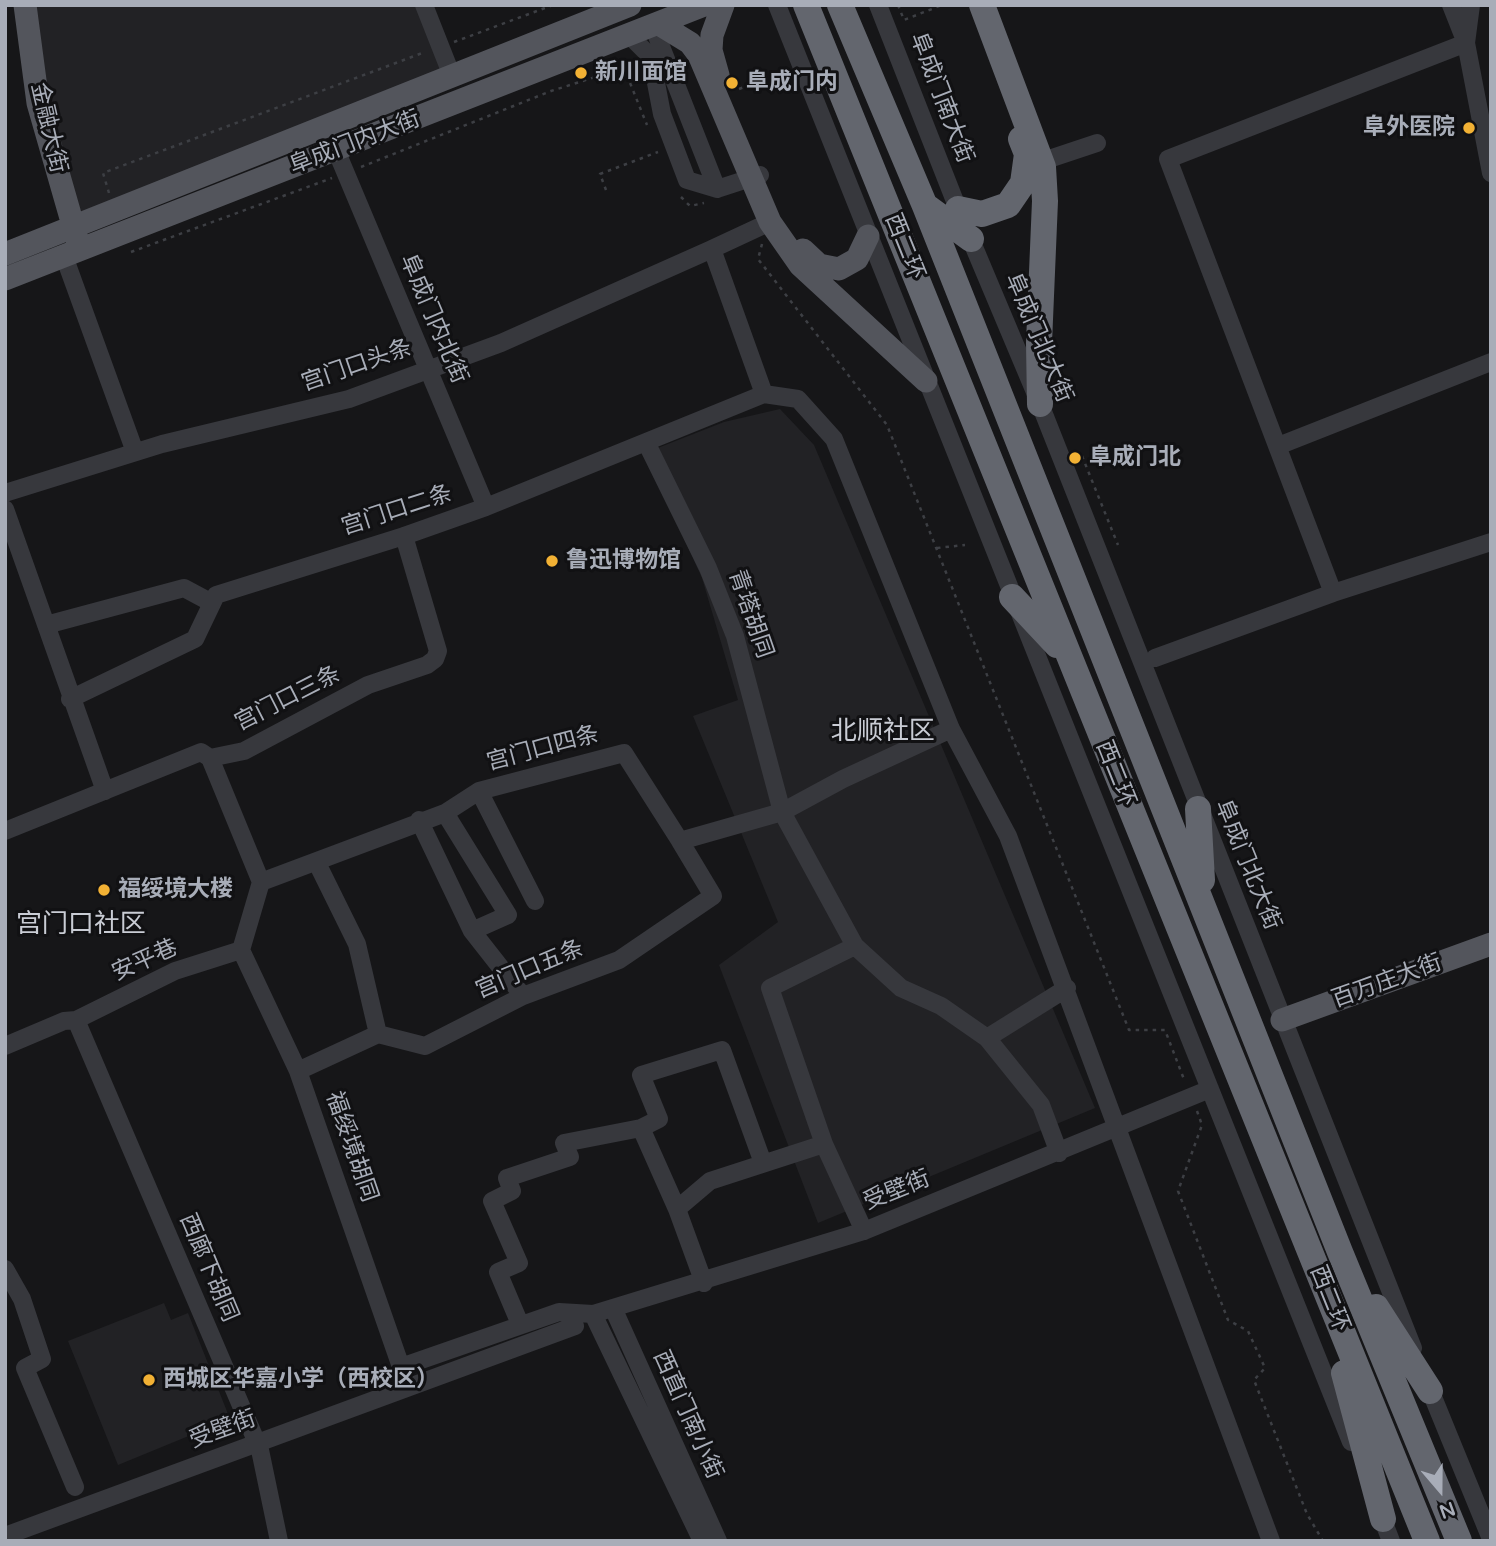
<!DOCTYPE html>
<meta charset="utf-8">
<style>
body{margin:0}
#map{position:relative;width:1496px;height:1546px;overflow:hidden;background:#161618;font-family:"Varela Round",sans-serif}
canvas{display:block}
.frame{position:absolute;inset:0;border:7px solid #a8adb8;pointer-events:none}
.north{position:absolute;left:1405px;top:1455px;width:70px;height:70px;-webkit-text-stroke:5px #111113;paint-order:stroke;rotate:160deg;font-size:19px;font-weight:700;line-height:28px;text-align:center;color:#a8adb8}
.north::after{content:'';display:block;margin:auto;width:24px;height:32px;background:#a8adb8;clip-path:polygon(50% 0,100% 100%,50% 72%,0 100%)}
</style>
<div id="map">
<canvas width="1496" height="1546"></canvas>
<div class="frame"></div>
<div class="north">N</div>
</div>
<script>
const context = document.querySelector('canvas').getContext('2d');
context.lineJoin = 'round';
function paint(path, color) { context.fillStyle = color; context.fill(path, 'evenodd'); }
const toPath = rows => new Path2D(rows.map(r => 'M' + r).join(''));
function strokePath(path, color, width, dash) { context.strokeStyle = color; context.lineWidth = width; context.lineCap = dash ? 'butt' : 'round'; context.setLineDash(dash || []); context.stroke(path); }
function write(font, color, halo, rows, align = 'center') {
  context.font = font + ' "Varela Round","Noto Sans SC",sans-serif'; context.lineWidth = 6; context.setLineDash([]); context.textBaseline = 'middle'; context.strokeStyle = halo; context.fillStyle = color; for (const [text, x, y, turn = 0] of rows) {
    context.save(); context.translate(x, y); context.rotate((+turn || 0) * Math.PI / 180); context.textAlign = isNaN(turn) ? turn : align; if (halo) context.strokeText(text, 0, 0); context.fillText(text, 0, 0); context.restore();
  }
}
paint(toPath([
 [31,5,424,5,453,75,94,225,77,206,48,103],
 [780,409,814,445,1095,1108,818,1223,719,965,778,922,693,716,738,700,702,578,645,453,724,422],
 [164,1303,171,1320,188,1313,230,1419,118,1465,68,1341]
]), '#222225');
strokePath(toPath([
 [898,5,904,20,942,5],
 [454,42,553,5],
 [739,89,786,71],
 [361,167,551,91,624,68,647,125],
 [606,190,600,174,658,152],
 [109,193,103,173,425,52],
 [681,197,690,206,704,203],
 [762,244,758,259,887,425,1129,1030,1165,1030,1185,1082],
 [131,252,332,178],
 [1082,456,1118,545],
 [937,548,965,545],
 [1197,1111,1202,1125,1178,1191,1228,1320,1248,1331,1265,1368,1254,1380,1307,1514,1323,1541]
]), '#3d3f44', 2.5, [3.5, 5]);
strokePath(toPath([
 [424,5,452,76],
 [777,5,1351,1442],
 [878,5,958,209,1040,404,1413,1348],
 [1451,5,1466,43,1491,173],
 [653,26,717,189],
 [629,35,651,57,662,114,687,180,717,189,760,175],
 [1466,43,1471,5],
 [336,150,486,507],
 [1052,158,1097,143],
 [770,222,712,249,764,394,798,399,834,439,951,729,1008,836,1271,1541],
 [64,256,135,452],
 [646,442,708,568,735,636,782,812,855,946,901,988,941,1006,987,1038],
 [1278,446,1491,362],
 [5,493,162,444,349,399,501,343,712,249],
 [5,509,105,791],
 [1333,593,1491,542],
 [46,625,184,588,212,603],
 [1155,658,1333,593,1168,159,1466,43],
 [70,699,195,639,216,595,404,536,486,507,764,394],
 [210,758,261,882],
 [479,791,535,901],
 [445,813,508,915,472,931],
 [419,820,472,931,523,996],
 [5,831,201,752,210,758,244,751,368,685,427,665,435,659,438,651,404,536],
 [317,863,357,944,378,1034],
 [261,882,445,813,479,791,624,753,680,841,782,812,843,779,951,729],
 [241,950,298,1071,401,1367,559,1312,593,1314,864,1231,1210,1089],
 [76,1020,260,1450,279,1541],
 [5,1046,64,1021,76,1020,175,971,241,950,261,882],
 [298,1071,378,1034,425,1046,523,996,619,960,713,896,680,841],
 [641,1128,659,1119,641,1075,722,1050,763,1163],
 [824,1144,864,1231],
 [1059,1153,1041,1105,987,1038,1067,988],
 [677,1209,710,1181,824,1144,770,988,855,946],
 [5,1269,22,1299,42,1359,25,1368,75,1487],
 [613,1308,718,1541],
 [593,1314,702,1541],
 [520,1324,498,1272,519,1263,492,1201,512,1191,507,1178,570,1157,564,1143,641,1128,677,1209,704,1283],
 [1426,1380,1491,1539],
 [1379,1510,1391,1541],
 [5,1536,575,1326]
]), '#37383d', 18);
strokePath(toPath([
 [25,5,38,103,77,239],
 [659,24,690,43,699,55,770,222,800,265,926,381],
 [718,75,711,50,712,35,723,5],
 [803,250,819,265,839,269,857,259,868,236],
 [5,254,630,5],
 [5,279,704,5],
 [1282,1020,1491,944]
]), '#53555c', 23);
strokePath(toPath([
 [806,5,1427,1541],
 [840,5,925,206,1340,1252,1459,1541],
 [982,5,1043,167,1045,201,1039,343,1040,404],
 [927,207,971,239],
 [958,209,982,214,1008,205,1023,183,1027,154,1021,139],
 [1012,597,1057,645],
 [1198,809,1202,880],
 [1376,1307,1430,1391],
 [1344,1373,1383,1519]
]), '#63666e', 26);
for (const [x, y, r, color] of [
 [581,73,7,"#f2b134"],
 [732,83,7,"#f2b134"],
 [1469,128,7,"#f2b134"],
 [1075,458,7,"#f2b134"],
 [552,561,7,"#f2b134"],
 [104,890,7,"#f2b134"],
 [149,1380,7,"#f2b134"]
]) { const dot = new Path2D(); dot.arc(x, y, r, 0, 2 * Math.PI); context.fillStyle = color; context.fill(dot); strokePath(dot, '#111113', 2.5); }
write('bold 23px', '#a8adb8', '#111113', [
 ["新川面馆",595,73],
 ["阜成门内",746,83],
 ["阜外医院",1455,128,"right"],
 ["阜成门北",1089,458],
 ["鲁迅博物馆",566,561],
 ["福绥境大楼",118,890],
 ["西城区华嘉小学（西校区）",163,1380]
], 'left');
write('23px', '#a8adb8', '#111113', [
 ["阜成门南大街",941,98,69],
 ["金融大街",48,128,77],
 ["阜成门内大街",355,143,-21],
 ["西二环",904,247,68],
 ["阜成门内北街",433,319,67],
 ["阜成门北大街",1038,338,67],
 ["宫门口头条",357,366,-19],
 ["宫门口二条",397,511,-18],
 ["青塔胡同",750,614,71],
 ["宫门口三条",288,699,-27],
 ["宫门口四条",543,749,-15],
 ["西二环",1115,774,68],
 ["阜成门北大街",1247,865,68],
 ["安平巷",145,961,-24],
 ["宫门口五条",530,970,-23],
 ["百万庄大街",1387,982,-20],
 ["福绥境胡同",351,1147,71],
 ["受壁街",897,1191,-22],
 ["西廊下胡同",208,1268,67],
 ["西二环",1329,1299,68],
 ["西直门南小街",687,1415,66],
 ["受壁街",223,1430,-20]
]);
write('26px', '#c9ccd4', '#111113', [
 ["北顺社区",883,732],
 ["宫门口社区",81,925]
]);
</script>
